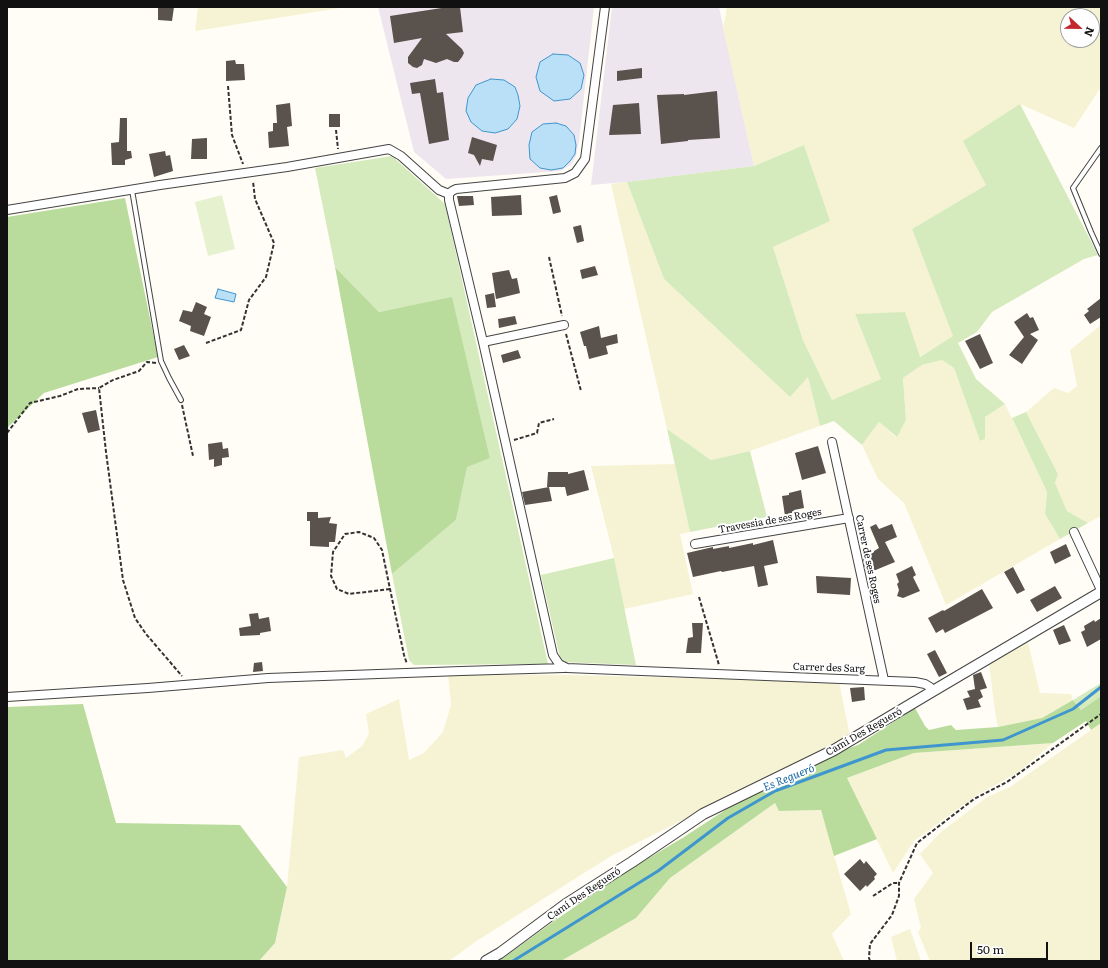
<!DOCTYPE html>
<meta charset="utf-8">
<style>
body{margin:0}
#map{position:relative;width:1108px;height:968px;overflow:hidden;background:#fffdf5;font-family:Literata,serif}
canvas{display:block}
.frame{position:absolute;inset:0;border:8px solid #111;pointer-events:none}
.north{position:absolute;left:1060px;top:8px;width:40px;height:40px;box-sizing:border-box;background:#fff;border:1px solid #a0a0a0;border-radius:50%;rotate:112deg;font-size:11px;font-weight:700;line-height:16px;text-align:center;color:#111}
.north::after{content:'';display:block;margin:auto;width:14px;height:18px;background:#c4262e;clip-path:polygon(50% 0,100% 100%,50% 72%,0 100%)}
.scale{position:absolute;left:970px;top:942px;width:78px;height:18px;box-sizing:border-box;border:2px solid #111;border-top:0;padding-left:5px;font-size:12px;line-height:14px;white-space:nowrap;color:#111;-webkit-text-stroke:3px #fff;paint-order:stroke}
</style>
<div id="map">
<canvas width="1108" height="968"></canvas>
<div class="frame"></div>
<div class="north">N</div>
<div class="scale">50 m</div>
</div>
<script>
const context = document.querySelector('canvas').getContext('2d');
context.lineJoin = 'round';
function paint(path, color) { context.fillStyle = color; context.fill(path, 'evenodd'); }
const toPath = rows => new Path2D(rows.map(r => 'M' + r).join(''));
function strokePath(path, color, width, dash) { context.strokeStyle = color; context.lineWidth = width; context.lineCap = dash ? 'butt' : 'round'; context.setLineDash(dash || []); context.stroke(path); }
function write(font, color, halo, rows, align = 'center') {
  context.font = font + ' Literata,serif'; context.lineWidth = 4; context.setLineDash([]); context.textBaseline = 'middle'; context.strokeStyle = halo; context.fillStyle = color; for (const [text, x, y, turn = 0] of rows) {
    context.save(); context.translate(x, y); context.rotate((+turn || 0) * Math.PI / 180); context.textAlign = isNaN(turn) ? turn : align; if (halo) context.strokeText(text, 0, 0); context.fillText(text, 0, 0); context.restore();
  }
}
paint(toPath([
 [378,7,594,7,579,141,576,156,571,165,560,171,446,179,414,152],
 [612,7,719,7,754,166,627,182,591,185]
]), '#eee6ef');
paint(toPath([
 [198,7,346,7,195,31],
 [727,7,1101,7,1101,87,1074,128,1020,104,986,185,912,229,954,336,919,357,855,314,881,379,832,400,803,340,773,247,829,220,804,145,754,166,723,28],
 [1068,16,1092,16,1092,40,1068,40],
 [627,182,664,279,790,397,808,377,820,426,750,451,711,460,667,429,611,184],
 [1101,325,1101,516,1088,523,1067,511,1055,483,1058,474,1026,412,1054,388,1068,393,1077,386,1070,350],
 [942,360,954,368,980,441,985,439,985,417,1005,404,1047,492,1045,514,1060,539,946,605,904,503,878,479,862,445,879,422,896,437,906,420,903,378,922,365],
 [675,464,690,532,680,534,693,594,624,609,614,558,591,466],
 [1028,642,1040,693,1071,694,1073,700,1042,718,998,727,995,712,989,663],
 [448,674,571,675,839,682,850,736,611,856,475,942,449,961,259,961,275,943,287,887,299,757,343,750,346,758,362,746,369,734,366,714,399,699,409,760,424,753,443,732,451,705],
 [1101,723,1101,961,930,961,918,932,921,928,914,899,933,873,920,854,941,832,987,797,1010,787],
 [1053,743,1017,773,977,795,914,841,893,873,847,778,914,753],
 [775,803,780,811,821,810,851,914,832,934,844,961,561,961,636,918,670,878],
 [910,929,921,961,897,961,891,937]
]), '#f6f3d4');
paint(toPath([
 [1020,104,1098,255,1084,259,992,312,977,332,958,343,976,379,1005,404,985,417,985,439,980,441,954,368,942,360,922,365,903,378,906,420,897,437,879,422,862,445,834,421,820,426,808,377,790,397,664,279,627,182,754,166,804,145,830,221,773,247,803,340,832,400,881,379,855,314,905,312,920,357,953,336,912,229,986,185,963,141],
 [392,156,445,204,548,664,414,665,409,660,392,574,456,520,467,466,490,458,452,298,379,312,335,267,315,168],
 [1026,412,1058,474,1055,483,1067,511,1088,523,1060,539,1045,514,1047,492,1012,418],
 [667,429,711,460,750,451,767,517,690,532],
 [614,558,636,665,561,662,541,575],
 [1101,683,1101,696,1081,710,1073,700]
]), '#d5ebbd');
paint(toPath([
 [125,198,158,357,44,393,7,428,7,217],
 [335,267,379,312,452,297,490,458,467,467,456,520,392,574],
 [1101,696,1101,723,1091,730,1086,721,1053,743,914,753,847,778,877,839,834,856,821,810,779,811,775,803,670,878,636,918,561,961,499,961,550,924,622,874,684,837,736,803,829,755,858,745,915,708,925,726,929,730,951,725,956,730,998,727,1042,718,1073,700,1081,710],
 [83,704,116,823,240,825,287,887,275,943,259,961,7,961,7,707]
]), '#b9dc9c');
paint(toPath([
 [222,195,235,249,208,256,195,202]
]), '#e6f2cf');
const water = toPath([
 [553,54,568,55,580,63,584,75,581,89,570,99,554,101,540,91,536,77,540,62,553,54],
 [491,79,504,80,515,87,518,95,520,106,517,119,508,129,495,133,482,131,471,122,466,111,468,98,476,85,491,79],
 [556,123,566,126,574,135,576,145,575,154,570,161,563,168,551,170,540,168,530,159,529,145,532,132,543,124,556,123],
 [218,289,236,294,234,302,215,298,218,289]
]);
paint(water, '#b9e0f7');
strokePath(water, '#3f96cf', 1);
strokePath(toPath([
 [513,961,658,871,728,818,775,791,886,750,1003,740,1073,709,1101,687]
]), '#3f96cf', 3);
paint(toPath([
 [158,7,174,7,172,21,158,20],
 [448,7,460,7,463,32,446,34,462,49,464,53,462,57,458,62,454,62,447,59,436,63,424,59,422,65,417,68,413,67,408,63,408,57,422,38,394,43,390,16],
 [235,60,236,64,244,64,245,80,226,81,226,61],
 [642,68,642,78,617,81,617,71],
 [435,79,437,93,443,92,449,140,429,144,420,93,412,94,410,83],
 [717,91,720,138,688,140,688,141,661,144,657,95,684,94,684,95],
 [290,103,292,126,287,127,289,146,269,148,268,132,273,131,273,123,277,123,276,105],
 [639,103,641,134,609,135,613,105],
 [329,114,340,114,340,127,329,127],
 [120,118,127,118,127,151,131,151,132,158,125,160,125,165,112,165,111,143,119,142],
 [472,137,497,145,493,161,482,159,480,166,474,155,468,153],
 [207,138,207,159,191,159,192,139],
 [165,151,166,156,170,155,173,171,154,177,149,154],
 [521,195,522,215,492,216,491,197],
 [557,195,561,212,553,214,549,197],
 [457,196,473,196,474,205,459,206],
 [581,225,584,241,577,243,573,227],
 [595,266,598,275,582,279,580,270],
 [509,270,512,279,517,278,520,293,496,299,492,273],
 [494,293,496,307,487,308,485,295],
 [1101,298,1101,317,1090,324,1084,315,1089,311,1087,309],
 [196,302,207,307,204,314,211,317,204,336,190,331,191,326,179,321,183,310,192,312],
 [1027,313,1030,318,1033,317,1039,330,1030,334,1038,340,1022,364,1009,355,1024,337,1014,322],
 [515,316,517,324,499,328,498,319],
 [599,326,601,338,617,334,618,343,606,346,608,354,589,359,586,346,584,346,580,332],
 [980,334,993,363,980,369,965,341],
 [184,345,190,356,179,360,174,349],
 [518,350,521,358,503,363,501,355],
 [96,410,100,430,88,433,82,413],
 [222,442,223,449,228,448,229,457,222,458,222,465,214,467,214,459,209,460,208,444],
 [818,446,826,473,802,480,795,453],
 [584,470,589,490,567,496,565,487,547,487,548,472,568,472,568,474],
 [549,487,552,501,525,505,522,492],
 [801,490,804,508,794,510,794,514,785,516,782,496,789,495,789,493],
 [307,512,318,512,318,518,331,517,329,523,337,524,335,542,329,542,329,547,310,546,310,521,307,521],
 [876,524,879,529,892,524,897,537,885,542,895,562,866,574,863,559,874,552,874,551,879,548,870,527],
 [773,540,778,563,764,566,768,585,758,587,754,566,722,572,721,571,693,577,687,553,713,547,713,549,729,546,729,548,753,543,753,545],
 [1066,544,1071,556,1055,564,1050,552],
 [912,566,916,575,913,577,920,591,903,598,897,596,899,590,897,584,899,582,896,574],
 [1013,567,1025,590,1017,594,1004,572],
 [816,576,851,578,850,595,817,593],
 [1055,586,1062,598,1037,612,1030,600],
 [982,589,993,608,945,633,943,629,936,633,928,618,943,610,944,611],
 [258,613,259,619,269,617,271,631,260,633,260,635,240,636,239,628,251,626,249,614],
 [1101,618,1101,639,1087,647,1081,632,1085,630,1084,626,1094,620,1095,622],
 [692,623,703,623,701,653,686,653,688,638,693,637],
 [1064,625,1071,641,1059,645,1053,630],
 [935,650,947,673,939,677,927,654],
 [262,662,263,671,253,672,254,663],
 [981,672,987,688,980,690,983,697,978,700,981,707,967,710,963,699,970,697,967,691,975,689,973,675],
 [864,687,865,700,852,702,850,688],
 [860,859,864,864,866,861,877,874,874,877,875,879,867,887,866,885,860,891,844,874]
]), '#5a524d');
const service = toPath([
 [1101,148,1073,188,1091,232,1101,254],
 [132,190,161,361,169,378,181,400]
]);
const minor = toPath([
 [605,7,585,159,575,173,565,178,456,189,452,191,449,194,449,200,483,342,553,655,559,664,567,668,915,682,925,684,930,687,933,691],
 [7,210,160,185,287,167,389,149,401,156,439,190,449,194],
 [483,342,564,325],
 [832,442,884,680],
 [1074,532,1101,590],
 [695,544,849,518],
 [7,697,148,688,268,678,461,671,564,668]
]);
const tertiary = toPath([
 [486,961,500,953,566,904,632,862,703,814,834,750,933,691,1101,592]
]);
strokePath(service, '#444', 6);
strokePath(minor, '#444', 10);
strokePath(tertiary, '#444', 12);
strokePath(toPath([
 [153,7,153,8],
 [228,86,232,135,243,164],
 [336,130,338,149],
 [549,257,562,316],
 [566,334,581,391],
 [206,343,241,330,249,300,266,277,274,243,255,199,253,181],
 [156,363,147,362,139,371,113,380,99,388,106,452,123,580,135,618,146,634,182,676],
 [182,405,193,456],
 [7,433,30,403,60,396,78,389,99,388],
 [514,440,537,433,539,423,554,419],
 [390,589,349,594,337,589,331,576,333,552,345,534,359,532,374,538,382,550,390,589,404,655,407,664],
 [699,597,719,665],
 [873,896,893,883,899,883],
 [870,961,869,958,870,944,892,915,899,896,899,883,917,843,974,799,1007,782,1101,714]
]), '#333', 2, [4, 2]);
strokePath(service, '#fff', 4);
strokePath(minor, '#fff', 8);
strokePath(tertiary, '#fff', 10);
write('10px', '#111', '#fff', [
 ["Travessia de ses Roges",770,521,-10],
 ["Carrer de ses Roges",868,559,78],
 ["Carrer des Sarg",829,668,2],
 ["Camí Des Regueró",864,732,-30],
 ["Camí Des Regueró",584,894,-34]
]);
write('italic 11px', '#1768a6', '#fff', [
 ["Es Regueró",789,778,-22]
]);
</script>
